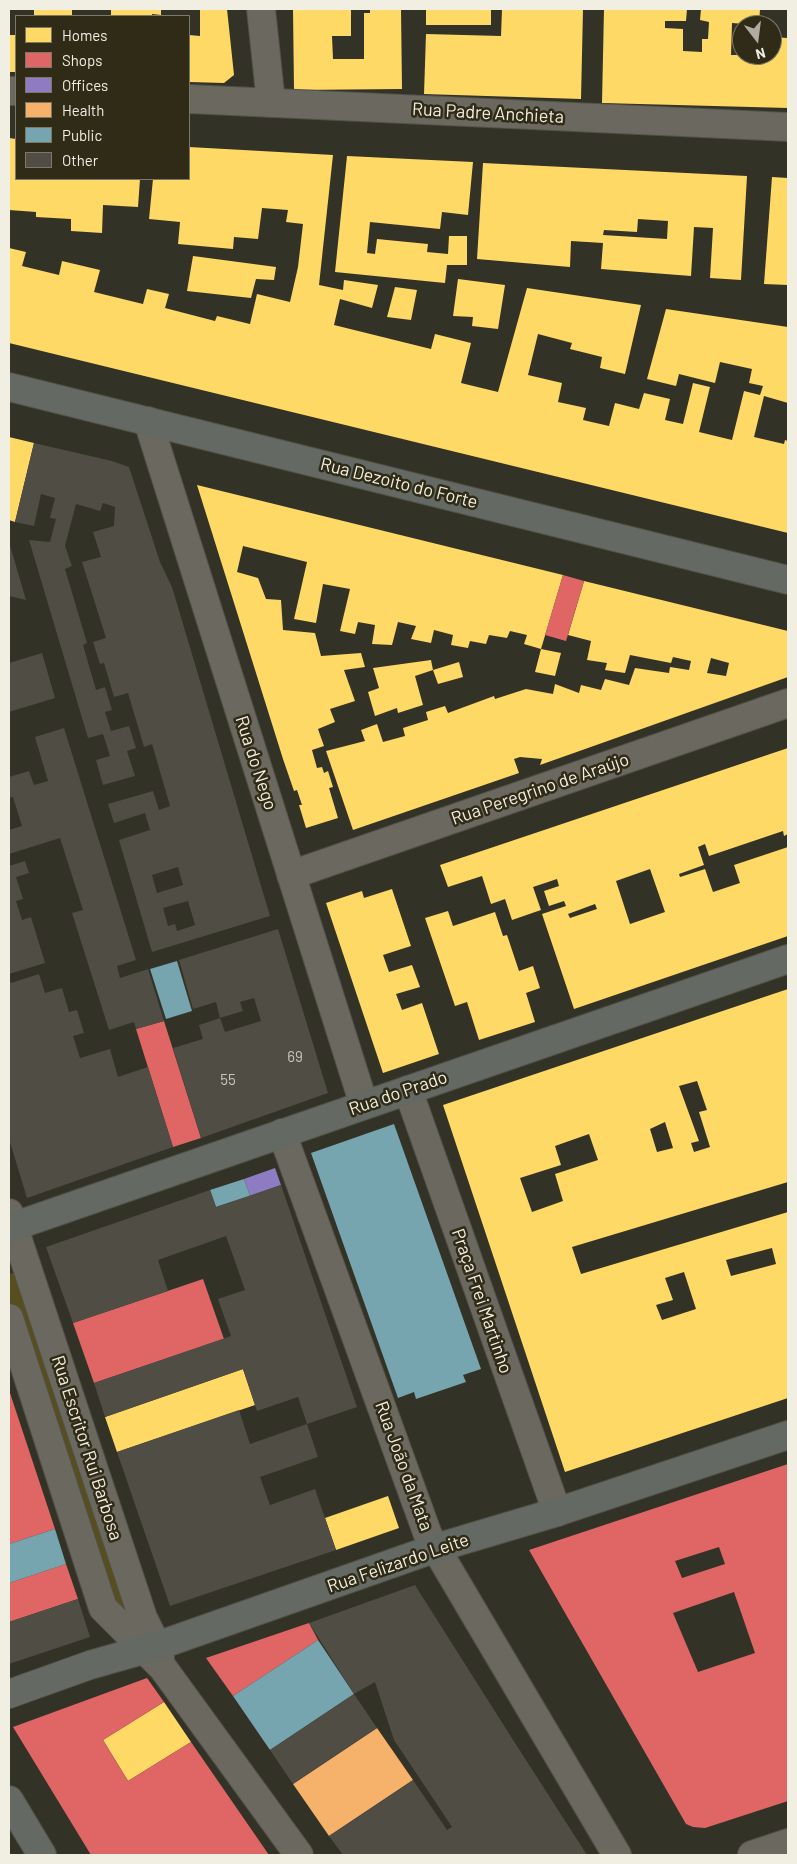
<!DOCTYPE html>
<meta charset="utf-8">
<style>
body{margin:0}
#map{position:relative;width:797px;height:1864px;overflow:hidden;background:#333227;font-family:Barlow,sans-serif}
canvas{display:block}
.frame{position:absolute;inset:0;border:10px solid #f1eee2;pointer-events:none}
.legend{position:absolute;left:15px;top:15px;width:175px;height:165px;box-sizing:border-box;background:#2f2b17;border:1px solid #7d7968;margin:0;padding:6px 9px;list-style:none;font-size:15px;color:#f1eee2}
.legend li{display:flex;align-items:center;gap:10px;height:25px}
.legend b{width:25px;border:1px solid #7d7968}
.north{position:absolute;left:732px;top:15px;width:50px;height:50px;box-sizing:border-box;background:#2f2b17;border:1px solid #7d7968;border-radius:50%;rotate:165deg;font-size:14px;font-weight:700;line-height:20px;text-align:center;color:#f1eee2}
.north::after{content:'';display:block;margin:auto;width:18px;height:22px;background:#aeaca1;clip-path:polygon(50% 0,100% 100%,50% 72%,0 100%)}
</style>
<div id="map">
<canvas width="797" height="1864"></canvas>
<div class="frame"></div>
<ul class="legend">
<li><b style="height:14px;background:#ffd966"></b>Homes</li>
<li><b style="height:14px;background:#e06666"></b>Shops</li>
<li><b style="height:14px;background:#8e7cc3"></b>Offices</li>
<li><b style="height:14px;background:#f6b26b"></b>Health</li>
<li><b style="height:14px;background:#76a5af"></b>Public</li>
<li><b style="height:14px;background:#504d44"></b>Other</li>
</ul>
<div class="north">N</div>
</div>
<script>
const context = document.querySelector('canvas').getContext('2d');
context.lineJoin = 'round';
function paint(path, color) { context.fillStyle = color; context.fill(path, 'evenodd'); }
const toPath = rows => new Path2D(rows.map(r => 'M' + r).join(''));
function strokePath(path, color, width, dash) { context.strokeStyle = color; context.lineWidth = width; context.lineCap = dash ? 'butt' : 'round'; context.setLineDash(dash || []); context.stroke(path); }
function write(font, color, halo, rows, align = 'center') {
  context.font = font + ' Barlow,sans-serif'; context.lineWidth = 5; context.setLineDash([]); context.textBaseline = 'middle'; context.strokeStyle = halo; context.fillStyle = color; for (const [text, x, y, turn = 0] of rows) {
    context.save(); context.translate(x, y); context.rotate((+turn || 0) * Math.PI / 180); context.textAlign = isNaN(turn) ? turn : align; if (halo) context.strokeText(text, 0, 0); context.fillText(text, 0, 0); context.restore();
  }
}
paint(toPath([
 [22,1271,135,1615,105,1601,9,1298,9,1274]
]), '#574e1d');
paint(toPath([
 [34,9,72,9,72,16,34,16],
 [111,9,161,9,161,15,152,14,152,16,111,16],
 [227,9,234,75,224,83,189,82,189,35,200,36,200,10],
 [293,9,351,9,351,36,332,36,333,59,364,59,364,13,370,13,370,9,401,9,402,89,294,90],
 [426,9,491,9,491,25,426,25],
 [502,9,583,9,581,99,424,94,426,34,501,36],
 [604,9,687,9,686,21,665,21,665,28,683,29,683,51,702,52,702,39,708,39,709,22,700,20,701,9,760,9,759,25,732,23,731,55,772,55,772,37,788,38,788,108,602,103],
 [9,35,16,35,16,72,9,72],
 [9,138,16,139,16,179,140,179,138,207,103,205,102,233,71,231,71,219,36,217,36,212,9,210],
 [189,147,333,155,319,285,343,290,344,280,378,285,372,308,340,299,334,325,431,349,435,334,471,343,461,383,498,392,527,288,641,305,625,374,600,368,602,357,570,349,572,343,538,334,528,375,562,383,558,402,586,408,583,420,609,426,615,403,639,409,644,393,670,399,665,420,683,424,693,383,710,387,699,432,732,440,744,391,760,395,763,386,749,383,752,369,720,362,715,383,679,374,676,386,647,379,666,309,788,327,788,403,764,396,754,437,784,444,785,440,788,441,788,533,9,343,9,248,26,252,22,266,59,275,62,261,100,270,94,292,143,304,147,289,169,294,165,308,215,321,217,316,250,324,257,294,290,302,298,267,303,224,286,222,288,210,262,208,258,239,234,237,233,249,178,244,180,222,149,219,153,179,189,179],
 [347,156,473,162,468,215,442,212,440,229,370,222,367,253,375,254,377,239,428,244,427,252,448,254,449,236,467,236,467,265,447,265,445,283,335,272],
 [483,163,747,176,741,280,710,278,713,228,694,227,691,276,601,269,603,243,571,241,570,267,477,259],
 [638,219,668,221,667,239,603,235,604,230,637,232],
 [772,177,788,178,788,285,764,284],
 [193,256,276,267,274,280,256,279,251,298,187,291],
 [458,279,505,285,498,329,472,326,473,317,453,316],
 [395,287,417,290,411,320,387,317],
 [9,437,34,443,15,522,9,520],
 [197,485,563,575,541,649,524,644,527,635,510,631,507,638,489,635,486,644,470,641,468,648,451,645,453,635,434,630,431,643,411,639,416,626,398,622,392,645,372,644,375,625,358,622,355,634,340,631,350,589,323,584,316,623,294,619,307,562,243,546,237,572,258,578,266,599,281,600,283,630,315,633,321,656,361,653,365,667,344,670,355,701,330,709,335,722,318,729,324,746,312,750,317,768,322,767,324,773,328,771,333,787,329,788,338,818,306,828,299,805,302,805,297,790,294,791,283,759],
 [584,581,788,631,788,677,540,765,542,759,520,757,514,759,519,773,353,830,326,751,365,741,361,730,377,724,383,742,405,736,403,728,428,720,426,712,445,706,448,713,494,696,495,699,526,689,553,694,555,684,579,693,581,685,601,690,605,679,629,685,635,668,669,673,670,667,689,670,691,661,673,657,671,663,630,655,625,673,605,670,607,663,587,660,591,641,568,635],
 [711,658,729,663,726,676,707,673],
 [541,649,561,653,555,676,535,672],
 [431,660,433,670,415,676,423,705,398,713,397,708,375,716,368,692,379,688,373,668],
 [459,662,463,677,438,684,433,670],
 [788,748,788,834,784,836,783,831,709,856,705,844,698,847,704,865,679,874,680,877,705,869,713,892,740,883,734,865,788,847,788,936,574,1009,542,914,566,906,564,901,549,906,544,891,559,886,557,879,533,887,541,910,512,920,505,899,491,904,482,876,448,887,440,865],
 [650,869,665,912,630,924,616,881],
 [595,904,597,909,570,918,568,914],
 [392,889,411,946,383,955,389,972,412,965,420,987,396,994,402,1010,422,1003,439,1054,383,1073,326,903,362,891,364,898],
 [448,911,453,926,495,912,503,936,507,935,519,971,533,966,540,988,526,993,535,1022,479,1040,467,1002,455,1006,425,918],
 [788,989,788,1182,572,1247,581,1274,788,1212,788,1398,565,1472,443,1105],
 [697,1081,707,1110,699,1112,710,1147,694,1152,691,1143,699,1141,679,1086],
 [665,1122,673,1148,657,1152,650,1129],
 [589,1134,598,1160,555,1174,563,1201,532,1212,520,1178,561,1165,555,1146],
 [772,1248,776,1264,731,1276,726,1260],
 [684,1272,696,1309,662,1320,656,1305,673,1300,665,1278],
 [243,1369,255,1405,117,1452,105,1417],
 [388,1496,399,1528,336,1550,325,1518],
 [164,1702,191,1742,128,1781,103,1740]
]), '#ffd966');
paint(toPath([
 [563,575,584,581,566,641,545,635],
 [164,1021,201,1138,173,1147,136,1029],
 [203,1279,224,1339,94,1383,73,1323],
 [9,1390,55,1529,9,1544],
 [788,1464,788,1801,705,1828,693,1827,686,1824,529,1550],
 [719,1547,725,1564,682,1578,675,1561],
 [734,1592,755,1653,698,1672,673,1613],
 [66,1564,78,1599,9,1622,9,1583],
 [309,1623,318,1640,233,1696,206,1658],
 [147,1678,164,1702,103,1740,128,1781,191,1742,269,1855,91,1855,13,1727]
]), '#e06666');
paint(toPath([
 [275,1168,281,1185,250,1196,244,1179]
]), '#8e7cc3');
paint(toPath([
 [377,1728,413,1780,329,1836,293,1784]
]), '#f6b26b');
paint(toPath([
 [177,961,192,1011,166,1019,150,969],
 [394,1124,481,1369,463,1375,466,1382,416,1399,414,1392,398,1398,311,1153],
 [244,1179,250,1196,216,1207,210,1190],
 [55,1529,66,1564,9,1583,9,1544],
 [318,1640,354,1694,270,1750,233,1696]
]), '#76a5af');
paint(toPath([
 [34,443,112,461,129,467,160,562,172,587,270,916,152,952,119,840,150,830,145,813,114,823,108,804,153,791,159,810,170,806,152,744,144,747,128,693,114,697,104,663,100,664,93,642,106,638,82,562,101,557,93,532,114,526,115,507,103,503,100,511,76,504,65,546,72,566,65,569,87,643,83,645,96,690,105,687,112,710,105,712,111,731,129,726,136,748,127,751,135,776,103,785,96,760,110,756,103,734,88,738,29,540,50,542,56,519,50,518,55,498,41,494,34,526,15,522],
 [178,867,183,885,157,893,152,875],
 [188,901,195,925,177,931,175,924,168,926,163,908],
 [9,542,26,600,9,596],
 [42,653,55,698,9,712,9,663],
 [64,728,136,960,117,966,120,978,148,969,164,1021,136,1029,134,1022,109,1030,72,913,83,910,60,838,9,854,9,830,22,826,13,797,9,798,9,777,29,771,34,785,48,781,35,737],
 [25,861,29,873,16,877,23,899,16,901,22,920,31,917,45,963,9,974,9,866],
 [278,929,328,1093,201,1138,173,1048,203,1039,199,1025,220,1018,216,1002,193,1009,179,960],
 [254,998,261,1021,225,1032,220,1018,243,1011,240,1002],
 [39,974,45,993,62,988,69,1012,77,1010,84,1033,73,1036,80,1058,110,1049,118,1077,148,1067,173,1147,27,1198,9,1139,9,978,11,983],
 [281,1185,357,1407,307,1424,318,1457,260,1477,270,1505,315,1489,336,1550,170,1606,117,1452,239,1410,250,1444,307,1424,298,1397,257,1411,243,1369,105,1417,94,1383,231,1336,218,1299,245,1290,226,1236,158,1260,168,1291,73,1323,46,1247,210,1190,216,1207],
 [415,1585,508,1732,587,1855,343,1855,329,1836,413,1780,447,1830,452,1827,394,1740,375,1682,354,1694,309,1623],
 [78,1599,90,1637,9,1664,9,1622],
 [354,1694,377,1728,293,1784,270,1750]
]), '#504d44');
const minor = toPath([
 [261,9,271,103],
 [9,91,16,91],
 [189,99,788,127],
 [148,421,364,1105],
 [291,875,788,703],
 [408,1090,557,1512],
 [282,1133,428,1535,617,1855],
 [9,1213,143,1618,157,1646,160,1657],
 [9,1318,103,1608,163,1668,299,1855],
 [752,1855,788,1843]
]);
const major = toPath([
 [9,387,788,580],
 [9,1228,788,959],
 [9,1694,90,1665,157,1646,436,1548,557,1512,788,1435],
 [9,1800,42,1855]
]);
strokePath(minor, '#525047', 30);
strokePath(major, '#525047', 30);
strokePath(minor, '#6a685f', 28);
strokePath(major, '#646963', 28);
write('15px', '#c9c6ba', null, [
 ["69",295,1057],
 ["55",228,1080]
]);
write('18px', '#f1eee2', '#2f2b17', [
 ["Rua Padre Anchieta",488,113,3],
 ["Rua Dezoito do Forte",399,483,14],
 ["Rua do Nego",256,763,72],
 ["Rua Peregrino de Araújo",540,789,-19],
 ["Rua do Prado",398,1093,-19],
 ["Praça Frei Martinho",482,1301,71],
 ["Rua Escritor Rui Barbosa",87,1448,72],
 ["Rua João da Mata",404,1466,70],
 ["Rua Felizardo Leite",398,1563,-19]
]);
</script>
